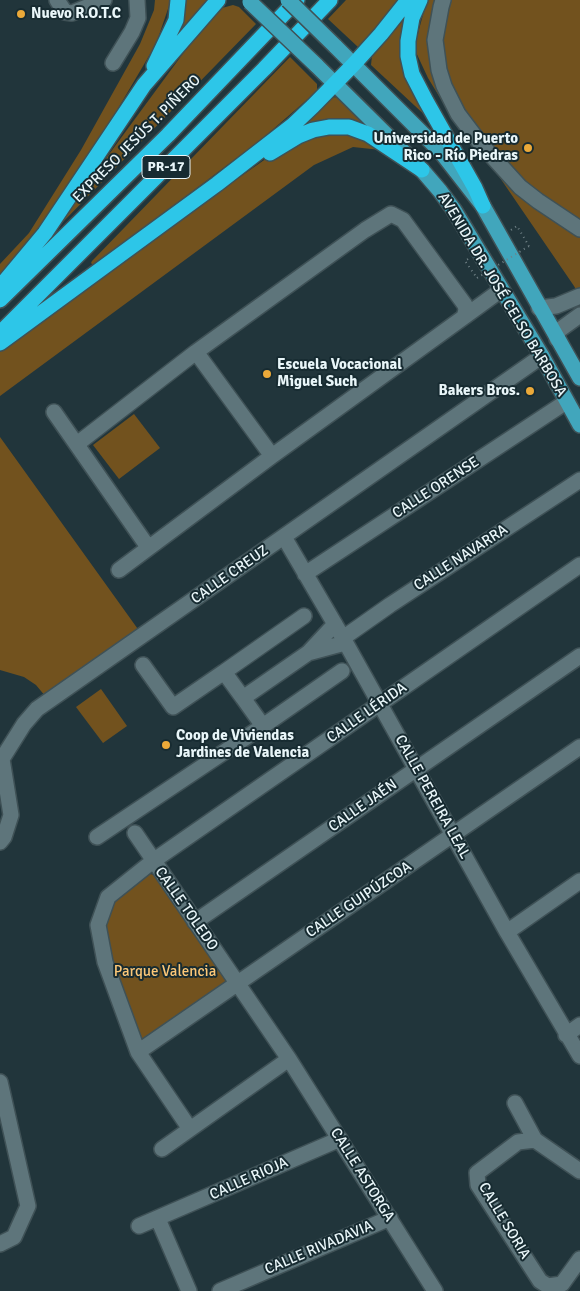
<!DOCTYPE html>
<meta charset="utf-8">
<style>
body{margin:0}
canvas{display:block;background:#21353b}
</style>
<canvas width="580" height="1291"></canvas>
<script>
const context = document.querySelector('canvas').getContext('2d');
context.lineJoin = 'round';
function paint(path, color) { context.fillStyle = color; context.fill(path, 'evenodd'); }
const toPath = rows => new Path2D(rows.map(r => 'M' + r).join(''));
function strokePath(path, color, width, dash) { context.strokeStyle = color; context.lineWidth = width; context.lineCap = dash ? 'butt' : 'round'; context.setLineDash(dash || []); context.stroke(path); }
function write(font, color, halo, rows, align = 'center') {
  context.font = font + ' Signika,sans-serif'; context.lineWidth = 4; context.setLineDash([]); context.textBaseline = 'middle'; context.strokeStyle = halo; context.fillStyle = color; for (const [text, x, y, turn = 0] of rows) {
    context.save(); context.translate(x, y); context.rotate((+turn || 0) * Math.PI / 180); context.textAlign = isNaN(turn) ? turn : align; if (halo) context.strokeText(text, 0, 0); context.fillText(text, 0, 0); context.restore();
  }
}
paint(toPath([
 [155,0,170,0,170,3,156,44,90,156,35,240,0,281,0,264,29,233,81,150,140,44,154,10],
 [185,0,208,0,182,31,180,28],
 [346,0,400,0,358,47,328,19],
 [427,0,580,0,580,297,574,286,496,172,456,124,428,78,414,48],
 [233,5,239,7,256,24,61,224,57,225,190,44,222,8],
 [405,18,403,44,429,119,371,65,372,56],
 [290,57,317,84,317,91,263,138,95,265,93,265,91,263,92,261],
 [335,97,339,99,366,125,364,127,304,127,303,124,329,100],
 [348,129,381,150,353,147,314,165,0,396,0,351,61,302,290,142],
 [134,414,160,448,119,479,93,445],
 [0,437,140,632,46,697,36,685,24,677,0,670],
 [101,689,127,726,103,743,76,707],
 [150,874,155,875,229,981,141,1041,108,959,105,926,114,903,118,897]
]), '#72521e');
const minor = toPath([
 [57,0,65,12,72,13,104,0],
 [443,0,441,7,435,40,439,70,444,86,458,114,480,143,520,187,538,201,580,229],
 [113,63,132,32,138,18,137,0],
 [539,308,556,306,580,296],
 [464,317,501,290],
 [557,339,558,331,580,315],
 [196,352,272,456],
 [54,412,148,547],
 [77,444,196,352,365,230,391,214,403,220,465,305,466,310,464,317,272,456,119,570],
 [284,537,343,638,507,932,580,1056],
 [305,574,566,402],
 [304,616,224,672,243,698,308,653],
 [335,624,308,653,345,643],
 [343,638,390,605,580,480],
 [143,665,173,707,224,672],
 [243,698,263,726,342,671],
 [135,833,289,1059,435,1291],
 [97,837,263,726],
 [0,842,4,837,11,815,2,759,24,724,37,709,542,356],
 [195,922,580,656],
 [507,932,580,881],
 [566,1035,580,1025],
 [138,1052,580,747],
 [0,1082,28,1206,14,1237,0,1244],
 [515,1103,535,1140,580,1171],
 [190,1129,138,1052,105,962,98,925,108,897,153,861,580,565],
 [535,1140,518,1142,477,1173,478,1185,540,1281,548,1286,562,1284,580,1259],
 [162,1149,289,1059],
 [158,1219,189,1291],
 [139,1226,340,1139],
 [220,1291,390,1218]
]);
const major = toPath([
 [335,46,441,152,483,206,580,378],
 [316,65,422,170,440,191,454,210,542,356,580,425]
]);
const highway = toPath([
 [420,0,412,18,408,41,408,56,412,74,426,101,475,188,483,206],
 [154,66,176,20,178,0],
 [270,153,298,136,313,130,329,127,349,127,368,134,422,170],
 [0,287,45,233,144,85,218,0],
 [0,300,168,135,297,0],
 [0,333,264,69,330,0],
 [0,343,217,184,293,125,313,106,354,64,381,34,408,0]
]);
strokePath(minor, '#3f5156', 18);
strokePath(major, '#3f5156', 18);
strokePath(highway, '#3f5156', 18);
strokePath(toPath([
 [511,230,517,226,529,246],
 [468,259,465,261,477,278]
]), '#718287', 2, [1, 4]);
strokePath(minor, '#5e757b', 15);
strokePath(major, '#41a6bc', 15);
strokePath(highway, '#2dc6e8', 15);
const majorBridge = toPath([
 [288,0,335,46],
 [250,2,316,65]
]);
strokePath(majorBridge, '#3f5156', 18, []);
strokePath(toPath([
 [477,278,529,246]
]), '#718287', 2, [1, 4]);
strokePath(majorBridge, '#41a6bc', 15);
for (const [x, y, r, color] of [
 [21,14,5,"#eba939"],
 [528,148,5,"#eba939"],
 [267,374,5,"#eba939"],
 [530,391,5,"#eba939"],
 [166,745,5,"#eba939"]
]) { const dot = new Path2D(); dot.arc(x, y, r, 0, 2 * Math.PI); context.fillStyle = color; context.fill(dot); strokePath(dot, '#172b31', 2); }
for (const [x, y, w] of [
 [166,167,48]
]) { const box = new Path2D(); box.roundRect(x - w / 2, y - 11.5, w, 23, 4); context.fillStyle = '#172b31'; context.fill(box); strokePath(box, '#e9f6f9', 1); }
write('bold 14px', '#e9f6f9', null, [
 ["PR-17",166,167]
]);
write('bold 15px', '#e9f6f9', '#172b31', [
 ["Nuevo R.O.T.C",31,14],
 ["Universidad de Puerto",518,139,"right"],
 ["Rico - Río Piedras",518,156,"right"],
 ["Escuela Vocacional",277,365],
 ["Miguel Such",277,382],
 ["Bakers Bros.",520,391,"right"],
 ["Coop de Viviendas",176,736],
 ["Jardines de Valencia",176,753]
], 'left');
write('15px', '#e9f6f9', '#172b31', [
 ["EXPRESO JESÚS T. PIÑERO",137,139,-45],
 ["AVENIDA DR. JOSÉ CELSO BARBOSA",502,295,59],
 ["CALLE ORENSE",436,488,-33],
 ["CALLE NAVARRA",461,558,-33],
 ["CALLE CREUZ",230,575,-35],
 ["CALLE LÉRIDA",367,713,-35],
 ["CALLE PEREIRA LEAL",432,797,61],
 ["CALLE JAÉN",363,806,-35],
 ["CALLE GUIPÚZCOA",359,900,-34],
 ["CALLE TOLEDO",186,909,55],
 ["CALLE ASTORGA",362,1175,58],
 ["CALLE RIOJA",249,1179,-24],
 ["CALLE SORIA",504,1221,59],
 ["CALLE RIVADAVIA",319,1248,-23]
]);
write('15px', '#fdc878', '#172b31', [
 ["Parque Valencia",165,972]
]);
</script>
